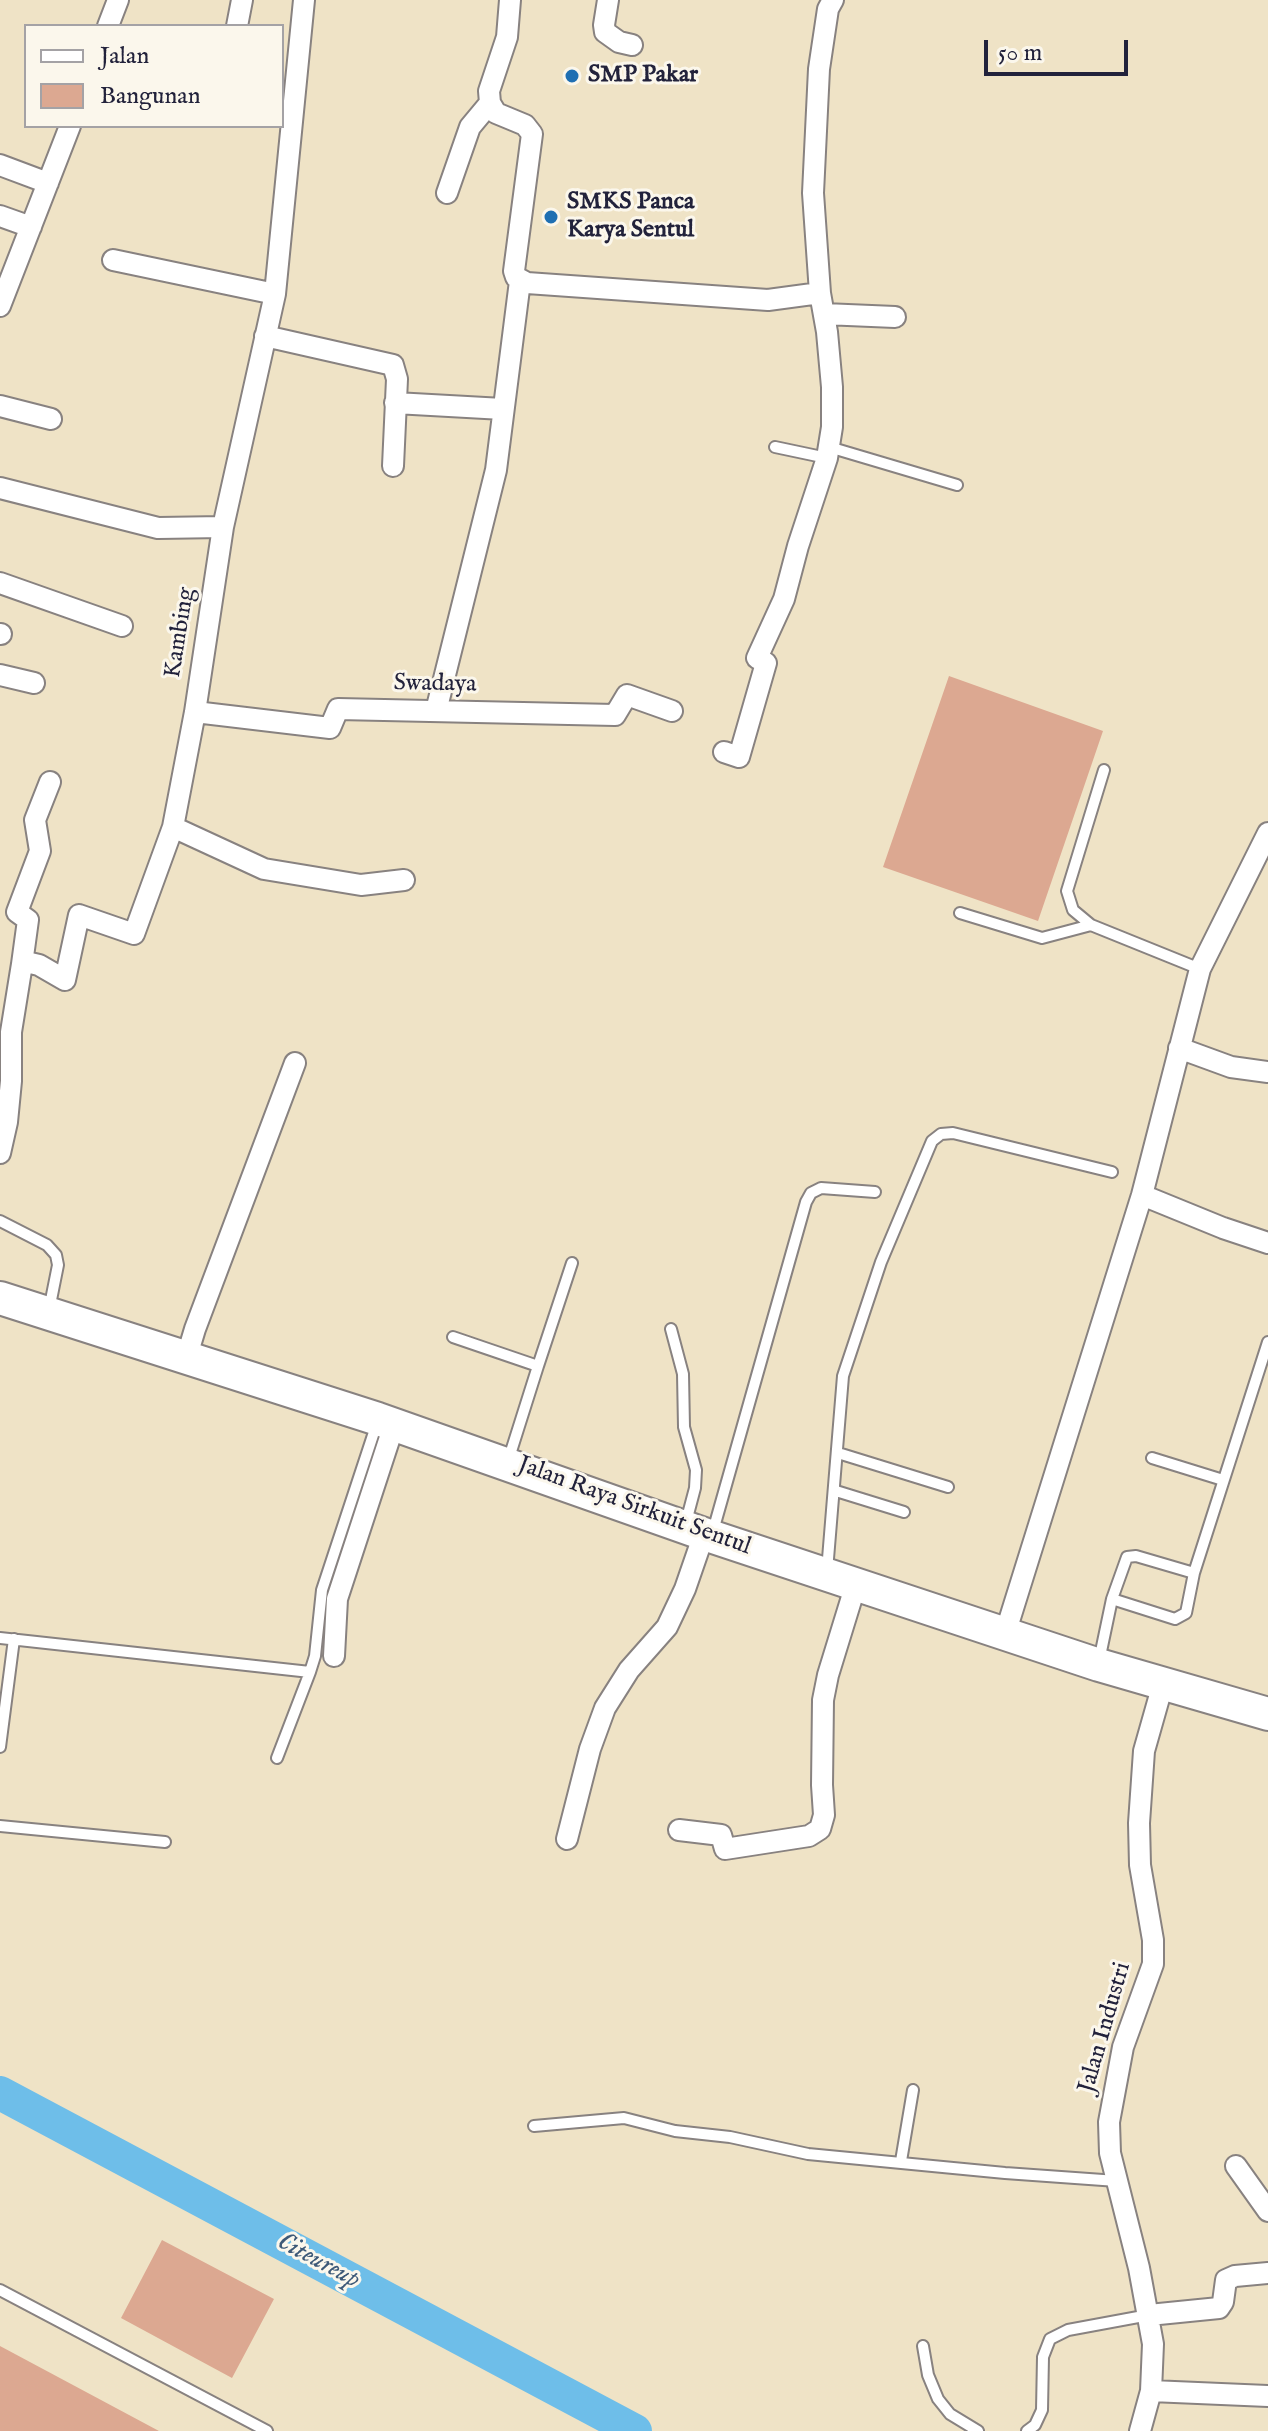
<!DOCTYPE html>
<style>
body{margin:0}
#map{position:relative;width:1268px;height:2431px;overflow:hidden;background:#efe3c6;font-family:"IM FELL English",serif}
canvas{display:block}
.legend{position:absolute;left:24px;top:24px;width:260px;height:104px;box-sizing:border-box;background:#fbf7ec;border:2px solid #a4a2a5;margin:0;padding:10px 14px;list-style:none;font-size:24px;color:#22223b}
.legend li{display:flex;align-items:center;gap:16px;height:40px}
.legend b{width:40px;border:2px solid #a4a2a5}
.scale{position:absolute;left:984px;top:40px;width:144px;height:36px;box-sizing:border-box;border:4px solid #22223b;border-top:0;padding-left:10px;font-size:24px;line-height:28px;white-space:nowrap;color:#22223b;-webkit-text-stroke:6px #fbf7ec;paint-order:stroke}
</style>
<div id="map">
<canvas width="1268" height="2431"></canvas>
<ul class="legend">
<li><b style="height:10px;background:#fff"></b>Jalan</li>
<li><b style="height:22px;background:#dca891"></b>Bangunan</li>
</ul>
<div class="scale">50 m</div>
</div>
<script>
const context = document.querySelector('canvas').getContext('2d');
context.lineJoin = 'round';
const toPath = rows => new Path2D(rows.map(r => 'M' + r).join(''));
function strokePath(path, color, width, dash) { context.strokeStyle = color; context.lineWidth = width; context.lineCap = dash ? 'butt' : 'round'; context.setLineDash(dash || []); context.stroke(path); }
function paint(path, color) { context.fillStyle = color; context.fill(path, 'evenodd'); }
function write(font, color, halo, rows, align = 'center') {
  context.font = font + ' "IM FELL English",serif'; context.lineWidth = 6; context.setLineDash([]); context.textBaseline = 'middle'; context.strokeStyle = halo; context.fillStyle = color; for (const [text, x, y, turn = 0] of rows) {
    context.save(); context.translate(x, y); context.rotate((+turn || 0) * Math.PI / 180); context.textAlign = isNaN(turn) ? turn : align; if (halo) context.strokeText(text, 0, 0); context.fillText(text, 0, 0); context.restore();
  }
}
strokePath(toPath([
 [0,2093,635,2431]
]), '#6ebee9', 34);
paint(toPath([
 [949,676,1103,731,1038,921,883,867],
 [162,2240,274,2299,232,2378,121,2318],
 [0,2346,159,2431,0,2431]
]), '#dca891');
const service = toPath([
 [775,447,827,458],
 [829,447,957,485],
 [960,913,1042,938,1091,925,1200,969],
 [1091,925,1073,910,1067,891,1104,770],
 [0,1221,47,1245,56,1255,58,1265,49,1310],
 [671,1329,683,1374,684,1427,696,1470,695,1488,686,1522],
 [453,1337,538,1366,508,1461],
 [538,1366,572,1263],
 [838,1453,948,1487],
 [1152,1458,1223,1480],
 [836,1491,904,1512],
 [713,1531,806,1202,811,1193,821,1188,875,1192],
 [827,1571,843,1376,881,1262,932,1141,941,1134,953,1133,1112,1172],
 [1112,1599,1175,1619,1186,1613,1194,1573,1268,1342],
 [0,1638,310,1672,315,1656,322,1590,377,1423],
 [1099,1661,1112,1599,1127,1557,1136,1556,1194,1573],
 [0,1747,14,1639],
 [277,1758,310,1672],
 [0,1826,165,1842],
 [534,2126,624,2118,675,2131,730,2137,808,2154,1005,2173,1117,2181],
 [901,2161,913,2090],
 [0,2290,267,2431],
 [923,2346,928,2375,938,2399,950,2414,978,2431],
 [1027,2431,1035,2425,1042,2410,1043,2357,1050,2339,1068,2330,1149,2315]
]);
const minor = toPath([
 [510,0,507,37,489,91,490,103,496,113,525,125,532,134,514,271,516,277,527,283,768,300,820,293,813,193,819,69,828,9,833,0],
 [608,0,604,25,605,32,619,42,632,45],
 [108,26,118,0],
 [237,26,242,0],
 [0,165,48,183],
 [447,193,470,127,490,103],
 [0,216,31,227],
 [113,260,275,294],
 [0,306,70,126],
 [824,314,895,317],
 [265,336,393,365,397,379,393,466],
 [395,403,503,409],
 [0,406,51,419],
 [0,488,158,528,223,527],
 [0,583,122,626],
 [0,634,1,634],
 [0,675,34,683],
 [436,711,496,470,520,281],
 [195,712,330,728,338,709,615,715,627,695,672,711],
 [724,752,739,757,766,663,757,658,784,599,798,546,827,458,832,427,832,387,827,332,820,293],
 [173,827,264,869,361,885,404,880],
 [22,964,28,920,17,912,40,851,35,820,50,782],
 [1179,1048,1231,1067,1268,1072],
 [0,1153,7,1122,11,1081,11,1032,22,964,26,962,39,965,65,980,79,915,134,934,173,827,195,712,223,527,275,294,304,0],
 [1142,1195,1223,1228,1268,1243],
 [186,1359,195,1329,295,1063],
 [1005,1634,1142,1195,1200,969,1268,833],
 [334,1656,337,1599,394,1425],
 [679,1830,721,1835,725,1849,809,1836,820,1829,824,1815,822,1785,823,1700,828,1675,856,1584],
 [567,1839,590,1749,605,1708,629,1670,667,1627,685,1589,704,1534],
 [1236,2166,1268,2211],
 [1149,2315,1219,2308,1223,2302,1226,2280,1235,2276,1268,2273],
 [1151,2391,1268,2396],
 [1140,2431,1151,2391,1153,2344,1139,2268,1110,2153,1109,2122,1123,2047,1153,1964,1153,1940,1140,1865,1139,1823,1144,1751,1163,1684]
]);
const primary = toPath([
 [0,1298,378,1419,704,1534,1099,1665,1268,1714]
]);
strokePath(service, '#888280', 14);
strokePath(minor, '#888280', 24);
strokePath(primary, '#888280', 36);
strokePath(service, '#fff', 10);
strokePath(minor, '#fff', 20);
strokePath(primary, '#fff', 32);
for (const [x, y, r, color] of [
 [572,76,8,"#1f6fb2"],
 [551,217,8,"#1f6fb2"]
]) { const dot = new Path2D(); dot.arc(x, y, r, 0, 2 * Math.PI); context.fillStyle = color; context.fill(dot); strokePath(dot, '#fbf7ec', 3); }
write('bold 24px', '#22223b', '#fbf7ec', [
 ["SMP Pakar",588,76],
 ["SMKS Panca",567,203],
 ["Karya Sentul",567,231]
], 'left');
write('24px', '#22223b', '#fbf7ec', [
 ["Kambing",181,633,-81],
 ["Swadaya",435,685,1],
 ["Jalan Raya Sirkuit Sentul",634,1507,20],
 ["Jalan Industri",1106,2028,-74]
]);
write('italic 26px', '#3d5978', '#fbf7ec', [
 ["Citeureup",318,2262,28]
]);
</script>
